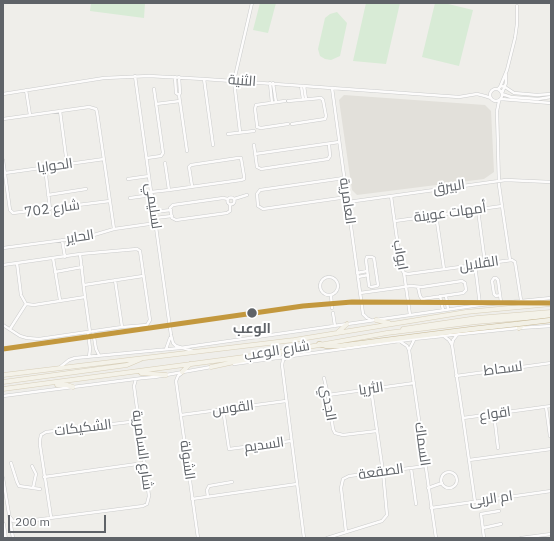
<!DOCTYPE html>
<meta charset="utf-8">
<style>
body{margin:0}
#map{position:relative;width:554px;height:541px;overflow:hidden;background:#efeeea;font-family:"IBM Plex Sans",sans-serif}
canvas{display:block}
.frame{position:absolute;inset:0;border:4px solid #5f6368;pointer-events:none}
.scale{position:absolute;left:8px;top:515px;width:98px;height:18px;box-sizing:border-box;border:2px solid #5f6368;border-top:0;padding-left:5px;font-size:12px;line-height:14px;white-space:nowrap;color:#5f6368;-webkit-text-stroke:3px #fff;paint-order:stroke}
</style>
<div id="map">
<canvas width="554" height="541"></canvas>
<div class="frame"></div>
<div class="scale">200 m</div>
</div>
<script>
const context = document.querySelector('canvas').getContext('2d');
context.lineJoin = 'round';
function paint(path, color) { context.fillStyle = color; context.fill(path, 'evenodd'); }
const toPath = rows => new Path2D(rows.map(r => 'M' + r).join(''));
function strokePath(path, color, width, dash) { context.strokeStyle = color; context.lineWidth = width; context.lineCap = dash ? 'butt' : 'round'; context.setLineDash(dash || []); context.stroke(path); }
function write(font, color, halo, rows, align = 'center') {
  context.font = font + ' "IBM Plex Sans",Cairo,sans-serif'; context.lineWidth = 4; context.setLineDash([]); context.textBaseline = 'middle'; context.strokeStyle = halo; context.fillStyle = color; for (const [text, x, y, turn = 0] of rows) {
    context.save(); context.translate(x, y); context.rotate((+turn || 0) * Math.PI / 180); context.textAlign = isNaN(turn) ? turn : align; if (halo) context.strokeText(text, 0, 0); context.fillText(text, 0, 0); context.restore();
  }
}
paint(toPath([
 [344,95,485,105,491,111,494,172,484,179,357,195,352,190,339,100]
]), '#e2e0da');
paint(toPath([
 [91,3,145,3,144,18,90,11],
 [260,3,276,3,268,33,253,30],
 [366,3,400,3,386,64,353,61],
 [435,3,444,3,473,10,459,66,422,57],
 [337,12,347,23,340,56,331,60,325,59,320,56,318,49,325,18,330,14]
]), '#d8ebd6');
const minor = toPath([
 [135,76,171,335,173,343,176,346,193,351],
 [175,77,176,93,179,95,180,93,179,77],
 [204,79,213,145],
 [270,83,272,103],
 [273,83,276,102],
 [301,86,303,99],
 [304,86,306,99],
 [500,87,507,70,515,38,517,24,517,6],
 [332,88,363,314,367,318,371,320],
 '490 95a6 6 0 1 1 12 0a6 6 0 1 1-12 0Z',
 [498,89,501,86,505,87,514,93,537,95,551,94],
 [26,90,30,115],
 [502,93,506,83,506,74],
 [3,94,104,78,149,76,204,79,459,97,477,94,485,96,491,98],
 [502,94,511,97,538,99,551,97],
 [179,95,187,151],
 [501,99,551,103],
 [285,101,256,105,255,109,257,125,257,127,261,128,288,124],
 [288,101,321,98,323,100,326,116,325,119,292,124],
 [156,104,180,101],
 [60,111,67,164],
 [3,119,89,107,96,109,97,112,114,229],
 [240,132,234,81,252,3],
 [228,134,254,131],
 [254,145,257,167,261,169,328,159,330,156,329,144],
 [255,154,339,142],
 [147,158,161,156,163,153,154,89],
 [3,160,10,210,13,213,110,201],
 [165,163,169,190],
 [45,167,50,209],
 [5,173,104,159],
 [344,178,260,190,257,194,258,206,263,209,347,197],
 [128,179,149,176],
 [151,192,169,190,241,180,244,179,244,176,241,158,238,158,191,165,189,167,192,186],
 [48,195,86,189],
 [391,196,401,268,404,273,410,315],
 '227.5 201a3.5 3.5 0 1 1 7 0a3.5 3.5 0 1 1-7 0Z',
 [130,198,152,195],
 [228,199,223,198,173,205,170,208,172,218,176,220,227,213,230,211,230,205],
 [234,199,247,195],
 [348,202,506,180,551,182],
 [502,206,510,260],
 [478,210,485,263],
 [154,212,171,210],
 [436,215,444,269],
 [155,218,172,216],
 [395,221,502,206,499,185,497,111,499,101],
 [62,240,65,257],
 [3,248,87,237,114,229,156,223],
 [80,254,85,297],
 [367,257,372,257,374,258,378,285,377,286,371,287,369,286,366,260,367,257],
 [53,258,60,300],
 [17,263,21,295,26,304,34,305,85,297,90,332],
 [3,265,80,254,137,249,140,251,150,320,147,325,122,327,39,339,27,338,20,336,3,325],
 [475,265,480,305],
 [55,272,82,267],
 [357,273,367,271],
 [404,273,408,274,512,260,515,262,521,300],
 [358,277,368,275],
 '320 286a9 9 0 1 1 18 0a9 9 0 1 1-18 0Z',
 [115,280,122,327],
 [84,285,143,276],
 [360,293,411,286,422,287,462,281,465,283,466,290,463,293,422,299,420,296,418,287],
 [331,295,332,308],
 [500,295,496,296,494,294,492,281,494,278,496,278,498,280,501,302],
 [440,296,443,310],
 [446,296,448,309],
 [333,313,335,326],
 [10,329,26,304],
 [93,331,96,349,99,355],
 [88,332,90,349,89,357],
 [445,337,449,340,452,345,463,418,551,406],
 [401,342,407,346,409,350,436,538],
 [452,345,453,340,457,335],
 [166,349,170,338],
 [409,350,414,340],
 [286,358,283,360,282,365,304,538],
 [234,364,414,339,519,328,551,326],
 [59,368,69,360,75,358,180,348,480,305,551,298],
 [182,373,178,376,176,381,198,538],
 [456,376,551,363],
 [324,378,328,395,333,429,335,433,343,435,377,431],
 [328,395,414,383],
 [3,396,143,378,155,377,211,367],
 [546,407,550,436],
 [223,409,229,449,291,441],
 [494,414,498,448],
 [181,415,286,401],
 [463,418,475,502],
 [469,460,551,449],
 [11,463,17,482,19,486,40,489],
 [32,466,36,474,33,488],
 [411,468,416,504],
 '441 480a8 8 0 1 1 16 0a8 8 0 1 1-16 0Z',
 [44,477,144,463],
 [3,478,13,538],
 [428,488,442,483],
 [208,497,207,490,209,486,232,482],
 [192,499,297,484],
 [431,508,551,491],
 [10,517,13,521,19,522,143,506,147,504,149,496,134,386,136,379],
 [51,517,40,445,40,440,41,435,46,432,138,421],
 [483,528,501,524],
 [346,532,341,488,343,479,349,476,426,466],
 [327,538,382,521,387,515,383,472,371,389],
 [484,538,481,514,499,511],
 [521,538,551,534]
]);
const secondary = toPath([
 [3,524,5,538]
]);
const primary = toPath([
 [376,320,389,323],
 [519,328,526,323],
 [403,329,477,318,551,312],
 [338,332,347,324],
 [211,367,248,359],
 [182,372,190,364],
 [141,373,166,375],
 [3,375,294,340,466,312,551,304],
 [3,382,127,365,141,359],
 [57,385,67,385,73,387],
 [3,389,274,353,387,333,476,322,551,316]
]);
const trunk = toPath([
 [319,344,327,346,339,346,472,329,517,324]
]);
strokePath(minor, '#cbcccc', 3.5);
strokePath(secondary, '#cacacb', 5);
strokePath(primary, '#d7ceb8', 5);
strokePath(trunk, '#c8b996', 5.5);
strokePath(minor, '#fdfcfc', 2.5);
strokePath(secondary, '#fdfcfc', 4);
strokePath(primary, '#f4f2e9', 4);
strokePath(trunk, '#f2f0e6', 4.5);
const trunkBridge = toPath([
 [517,324,551,320]
]);
strokePath(trunkBridge, '#c8b996', 5.5, []);
strokePath(trunkBridge, '#f2f0e6', 4.5);
strokePath(toPath([
 [3,349,303,306,352,302,551,303]
]), '#c3983e', 5);
for (const [x, y, r, color] of [
 [252,313,5.5,"#5f6368"]
]) { const dot = new Path2D(); dot.arc(x, y, r, 0, 2 * Math.PI); context.fillStyle = color; context.fill(dot); strokePath(dot, '#fff', 1.5); }
write('14px', '#5f6368', '#fff', [
 ["الثنية",242,81,4],
 ["الحوايا",55,166,-8],
 ["البيرق",449,187,-8],
 ["العامرية",347,201,82],
 ["لسليمي",153,206,82],
 ["شارع 702",52,209,-8],
 ["أمهات عوينة",450,213,-8],
 ["الحاير",80,237,-9],
 ["ابواب",400,255,80],
 ["القلايل",479,264,-8],
 ["شارع الوعب",277,351,-9],
 ["لسحاط",503,369,-7],
 ["الثريا",371,389,-8],
 ["الجدي",328,403,80],
 ["القوس",233,408,-7],
 ["اقواع",495,414,-8],
 ["الشكيكات",83,428,-7],
 ["السماك",422,444,82],
 ["السديم",264,445,-8],
 ["شارع السامرية",142,450,82],
 ["الشولة",187,460,82],
 ["الصقعة",381,472,-8],
 ["ام الربى",491,499,-8]
]);
write('bold 14px', '#5f6368', '#fff', [
 ["الوعب",252,329]
]);
</script>
